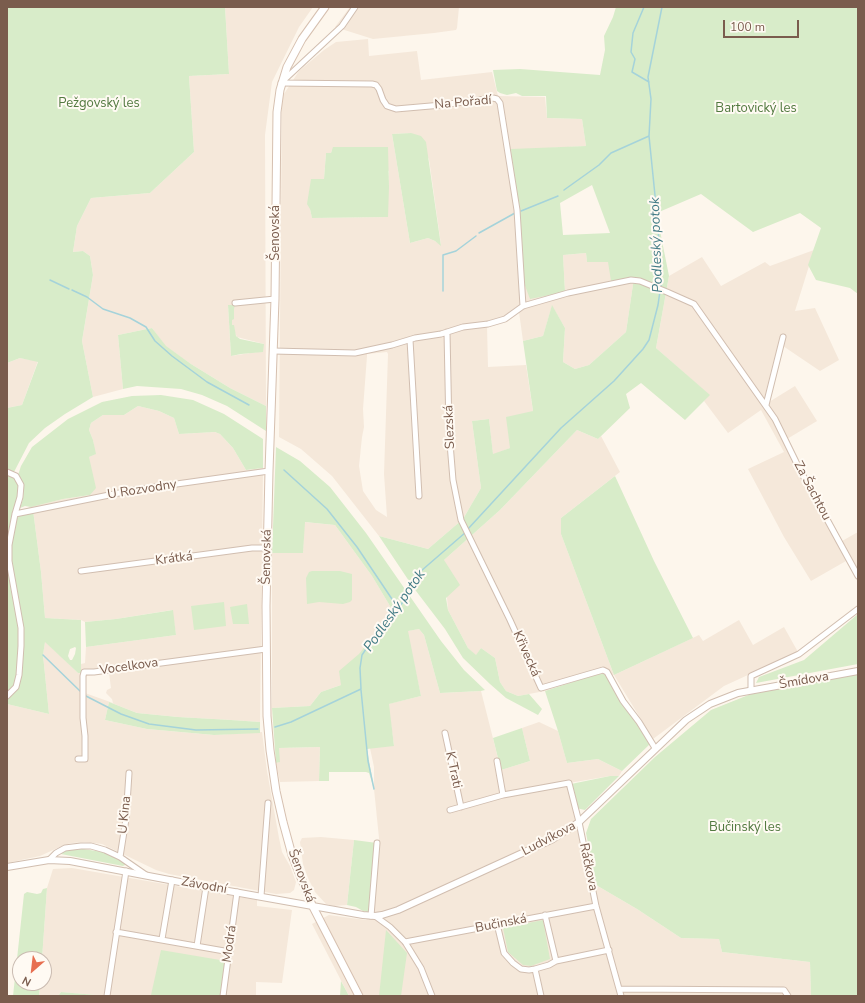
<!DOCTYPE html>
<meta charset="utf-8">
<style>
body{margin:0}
#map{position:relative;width:865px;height:1003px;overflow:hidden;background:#fdf6ec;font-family:"Nunito Sans",sans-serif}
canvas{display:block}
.frame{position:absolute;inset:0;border:8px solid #7a5c4d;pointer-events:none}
.north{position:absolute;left:12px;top:951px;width:40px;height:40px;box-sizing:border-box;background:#fffaf3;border:1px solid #cabbb1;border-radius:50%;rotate:208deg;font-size:11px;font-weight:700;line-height:16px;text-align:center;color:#7a5c4d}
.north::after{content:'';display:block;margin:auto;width:14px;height:18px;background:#e76f51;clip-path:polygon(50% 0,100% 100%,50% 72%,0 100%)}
.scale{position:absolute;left:723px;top:20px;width:76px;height:18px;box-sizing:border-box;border:2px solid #7a5c4d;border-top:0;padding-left:5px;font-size:12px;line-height:14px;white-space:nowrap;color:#7a5c4d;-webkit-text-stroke:3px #fffaf3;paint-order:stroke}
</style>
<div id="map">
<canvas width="865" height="1003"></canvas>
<div class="frame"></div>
<div class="north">N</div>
<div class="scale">100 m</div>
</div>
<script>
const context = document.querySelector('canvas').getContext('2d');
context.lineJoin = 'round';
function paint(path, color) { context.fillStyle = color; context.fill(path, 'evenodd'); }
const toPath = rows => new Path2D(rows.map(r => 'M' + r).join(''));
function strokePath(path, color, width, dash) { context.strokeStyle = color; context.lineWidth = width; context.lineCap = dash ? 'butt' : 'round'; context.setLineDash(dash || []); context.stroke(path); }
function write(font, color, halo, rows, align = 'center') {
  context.font = font + ' "Nunito Sans",sans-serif'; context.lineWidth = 4; context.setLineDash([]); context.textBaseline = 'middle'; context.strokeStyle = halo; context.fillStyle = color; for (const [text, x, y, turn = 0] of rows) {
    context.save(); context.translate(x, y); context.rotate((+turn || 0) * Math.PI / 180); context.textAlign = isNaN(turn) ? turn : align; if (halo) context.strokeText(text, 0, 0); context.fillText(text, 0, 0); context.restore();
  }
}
paint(toPath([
 [225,7,313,7,299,27,272,82,265,135,266,406,230,388,191,364,165,346,152,328,118,335,123,389,93,397,82,341,93,275,90,256,83,251,73,252,77,226,91,198,150,193,194,152,189,76,229,74],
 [228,305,234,308,234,319,232,319,232,325,234,325,234,331,237,337,264,344,257,352,231,356],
 [350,7,459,7,457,28,456,30,434,33,373,39,335,27],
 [368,39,369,56,417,51,421,80,492,72,498,96,545,97,547,118,582,119,586,146,511,150,565,291,563,255,586,253,587,262,608,261,634,278,626,332,589,365,575,369,563,362,565,328,552,306,543,336,523,341,519,312,505,322,487,326,488,367,526,365,533,411,510,448,493,455,489,419,472,421,481,488,463,519,428,549,379,536,332,476,301,449,279,437,282,97,299,71,324,50,336,42],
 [411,133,429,159,441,245,435,241,428,238,410,243,392,134],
 [332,150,389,171,387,217,312,218,310,209,324,179,326,153,331,153],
 [387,352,388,354,384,474,387,517,376,510,363,491,359,466,362,437,364,427,363,409,367,356,367,354],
 [814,250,795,311,815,308,839,360,820,371,783,346,769,402,795,386,817,421,787,439,842,541,858,532,858,581,846,561,811,581,784,537,748,469,784,452,761,410,728,433,704,401,709,395,656,348,669,276,702,257,721,286,765,262,770,266],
 [20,358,38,361,22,405,7,408,7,363],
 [138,406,159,411,174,418,179,434,215,432,220,434,233,448,246,470,263,468,260,722,231,720,178,717,137,713,109,702,105,720,147,729,214,735,262,732,267,771,279,838,282,852,290,866,296,882,294,890,290,893,276,894,169,874,156,870,102,844,85,842,72,843,64,845,40,856,7,863,7,704,49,714,43,655,45,641,78,673,80,673,81,664,85,663,86,647,176,635,172,610,116,619,85,622,81,620,45,618,41,572,33,510,28,507,63,499,90,495,89,457,95,454,93,440,89,430,91,423,103,415,124,415],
 [109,673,111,688,107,690,106,693,112,699,113,703,85,693,85,679,87,676],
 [577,430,598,439,601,436,620,472,561,518,561,534,614,675,699,635,703,641,739,620,753,645,784,627,798,652,724,686,653,739,614,675,600,673,545,691,518,696,506,691,500,682,495,658,481,648,476,656,468,648,448,610,444,560,500,510],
 [304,522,335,525,372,576,393,611,372,639,341,685,321,692,310,706,272,708,272,553,303,553],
 [419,629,424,635,440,693,481,691,501,770,530,761,522,728,539,722,558,731,567,763,598,759,622,771,619,776,610,776,569,783,577,818,581,849,596,885,637,909,681,938,719,939,722,952,810,962,811,996,349,996,312,924,329,915,366,920,374,913,379,838,374,789,374,767,370,748,394,745,388,704,421,696,407,631],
 [320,747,319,781,280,782,276,763,279,762,279,748],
 [321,837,354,840,347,905,334,906,326,904,315,892,308,878,303,864,300,842,302,838],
 [72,868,257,900,257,906,292,910,282,983,256,982,256,996,106,996,61,992,58,996,39,996,40,983,44,983,44,959,42,959,47,888,53,869]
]), '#f5e8da');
paint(toPath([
 [7,7,225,7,229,74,189,76,194,152,150,193,91,198,77,226,73,252,83,251,90,256,93,275,82,341,93,397,65,414,45,428,29,443,14,472,7,470,7,408,22,405,38,362,20,358,7,363],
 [616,7,858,7,858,294,850,288,816,280,808,265,821,228,800,213,753,232,701,194,659,212,661,236,669,276,656,348,710,395,685,420,641,383,626,394,630,408,598,439,577,430,500,510,444,560,460,585,446,598,448,610,468,648,476,655,481,648,495,658,500,682,506,691,518,696,529,694,542,709,538,715,506,698,490,684,463,658,445,629,413,587,379,536,428,549,463,519,481,488,472,421,489,419,493,454,510,448,506,417,533,411,523,341,543,336,552,305,565,328,563,362,575,369,589,365,626,332,634,278,611,281,608,262,587,262,586,253,563,255,565,292,530,299,524,283,511,149,586,146,582,119,547,118,546,96,522,96,516,93,507,95,500,93,497,91,493,70,520,69,600,75,605,50,604,36,613,17],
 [592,185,610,233,563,235,560,203],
 [411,133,421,136,426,142,441,246,435,241,428,238,410,243,392,134],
 [333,147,388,147,389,187,388,217,312,218,310,209,307,204,311,179,324,179,326,153,331,153],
 [228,305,235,305,234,309,234,319,232,320,232,325,234,325,236,336,240,339,264,344,263,352,241,354,231,356],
 [152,328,166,346,191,364,230,388,266,406,266,431,227,406,202,395,181,389,137,386,123,389,118,335],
 [161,395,193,400,224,414,263,439,263,468,246,470,233,448,220,434,215,432,179,434,174,418,159,411,138,406,124,415,103,415,91,423,89,430,93,440,96,454,89,457,96,488,90,495,63,499,31,507,25,506,20,508,23,499,24,485,18,475,21,466,32,447,68,419,102,402,132,396],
 [276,447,300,461,330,487,366,533,441,641,464,670,485,690,481,691,440,693,424,635,419,629,408,631,421,696,389,704,394,746,367,749,374,789,369,773,366,772,329,772,329,781,319,781,320,747,279,748,280,762,276,763,272,708,310,706,321,692,341,685,339,671,359,654,393,611,372,576,335,525,305,522,303,553,272,553],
 [7,472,15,476,21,485,15,514,33,510,41,572,45,618,81,620,81,673,78,673,45,642,43,655,49,714,7,704],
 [75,647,76,648,75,654,72,660,70,660,68,656,70,649],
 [615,476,654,561,693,638,614,675,561,534,561,518],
 [312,571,340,571,352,574,352,600,350,602,343,604,319,602,307,604,306,578,309,572],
 [224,602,226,626,194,630,191,606],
 [247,604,249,624,233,624,230,607],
 [173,610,176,635,86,647,85,622,116,619],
 [858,614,858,664,756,683,759,677,804,660],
 [600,673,606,675,621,703,637,722,650,744,622,771,598,759,567,763,558,731,545,691],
 [858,674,858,996,811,996,810,962,722,952,719,939,681,938,637,909,596,885,586,833,591,819,655,757,711,710,751,694],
 [109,702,137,713,178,717,231,720,260,722,260,733,214,735,147,729,105,720],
 [522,728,530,761,501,770,493,738],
 [610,776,619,776,585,810,576,808,571,784],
 [354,840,377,843,370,913,363,911,356,907,347,905],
 [83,849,103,852,119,859,125,863,125,865,123,866,61,854,62,852,69,850],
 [47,888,42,959,20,959,20,983,40,983,39,996,13,996,24,894,27,892,37,894,41,893,43,889],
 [543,920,550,959,531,966,523,965,508,952,503,928],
 [386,930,407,953,401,996,379,996],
 [161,950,226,961,221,996,151,995],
 [341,981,349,996,340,996],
 [61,992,84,994,106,996,58,996]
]), '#d8ecc9');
strokePath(toPath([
 [644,7,633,33,631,52,635,59,632,72,649,82],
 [564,190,599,165,611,153,649,136],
 [521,211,558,196],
 [479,233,515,213],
 [50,280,69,289],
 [661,287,658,225,649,136,651,99,648,77,662,7],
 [72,290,87,297,103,309,130,318,146,327,155,341,172,356,207,382,249,405],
 [443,291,443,255,456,251,476,236],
 [284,470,327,509,357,547,398,608],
 [467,530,561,428,614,381,643,349,649,340,658,305,660,291],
 [43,655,81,692],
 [361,690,368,761,374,789],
 [84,695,121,714,149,724,196,730,258,729],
 [275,727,291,722,361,689,360,668,362,655,366,649,392,620,421,571,466,532]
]), '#a5d3da', 1.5);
const minor = toPath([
 [284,80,342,26,355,7],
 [281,83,372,84,376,85,379,89,383,100,387,106,396,109,442,105,493,98,497,99,500,103,517,210,523,306],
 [235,303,275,299],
 [447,332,449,431,453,480,461,520,510,620,541,688,603,670,607,672,623,701,639,722,655,748],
 [410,340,419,496],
 [273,351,355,353,392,345,415,338,441,334,463,327,488,324,505,319,523,306,568,293,631,280,640,281,667,292,694,304,775,419,801,472,858,576],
 [766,405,783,337],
 [7,472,16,476,21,485,20,497,15,514,9,545,9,561,21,628,21,646,19,675,16,687,7,696],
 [15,514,134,490,269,471],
 [81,571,252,548,267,548],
 [751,690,751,676,799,654,858,609],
 [445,733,461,807],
 [78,759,85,759,85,736,83,718,83,676,84,672,94,672,266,649],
 [497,761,503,795],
 [450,810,503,795,569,783,579,822,596,906,621,996],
 [120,857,126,819,129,773],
 [49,860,56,853,65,848,81,846,91,846,105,850,120,857,146,875],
 [261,896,268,803],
 [545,915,556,961],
 [371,916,377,843],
 [375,916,390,927,405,942,421,968,432,996],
 [497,924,504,953,513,963,521,969,529,970,535,969,541,996],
 [116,932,230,952],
 [162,939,172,880],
 [405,942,596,906],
 [197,946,206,887],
 [535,969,549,965,556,961,609,950],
 [620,989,784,990,788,996],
 [107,996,126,871],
 [223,996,237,892]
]);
const tertiary = toPath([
 [7,867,49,860,70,861,206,887,363,915,375,916,382,915,398,910,553,839,579,822,686,720,710,704,738,693,858,671]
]);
const secondary = toPath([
 [325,7,302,39,287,67,280,90,277,112,275,299,269,471,266,606,267,716,270,750,276,791,283,822,292,855,312,905,359,996]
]);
strokePath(minor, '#d1beb0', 7);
strokePath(tertiary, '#d1beb0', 8);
strokePath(secondary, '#d6c0b0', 9);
strokePath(minor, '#fff', 5);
strokePath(tertiary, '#fff', 6);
strokePath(secondary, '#fff', 7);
write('13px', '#7a5c4d', '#fffaf3', [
 ["Na Pořadí",463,103,-5],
 ["Šenovská",276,233,-90],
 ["Slezská",450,427,-92],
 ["U Rozvodny",142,490,-9],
 ["Za Šachtou",812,491,62],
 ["Šenovská",267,557,-89],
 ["Krátká",174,559,-7],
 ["Křivecká",526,654,66],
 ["Vocelkova",129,667,-8],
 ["Šmídova",804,681,-10],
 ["K Trati",453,770,78],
 ["U Kina",125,815,-84],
 ["Ludvíkova",549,839,-28],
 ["Ráčkova",588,867,78],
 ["Šenovská",301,876,70],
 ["Závodní",204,886,10],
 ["Bučinská",501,924,-11],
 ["Modrá",230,944,-82]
]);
write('13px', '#537a41', '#fffaf3', [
 ["Pežgovský les",99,104],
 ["Bartovický les",756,109],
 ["Bučinský les",745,828]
]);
write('italic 14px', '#437c86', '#fffaf3', [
 ["Podleský potok",657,245,-92],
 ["Podleský potok",395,611,-55]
]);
</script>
